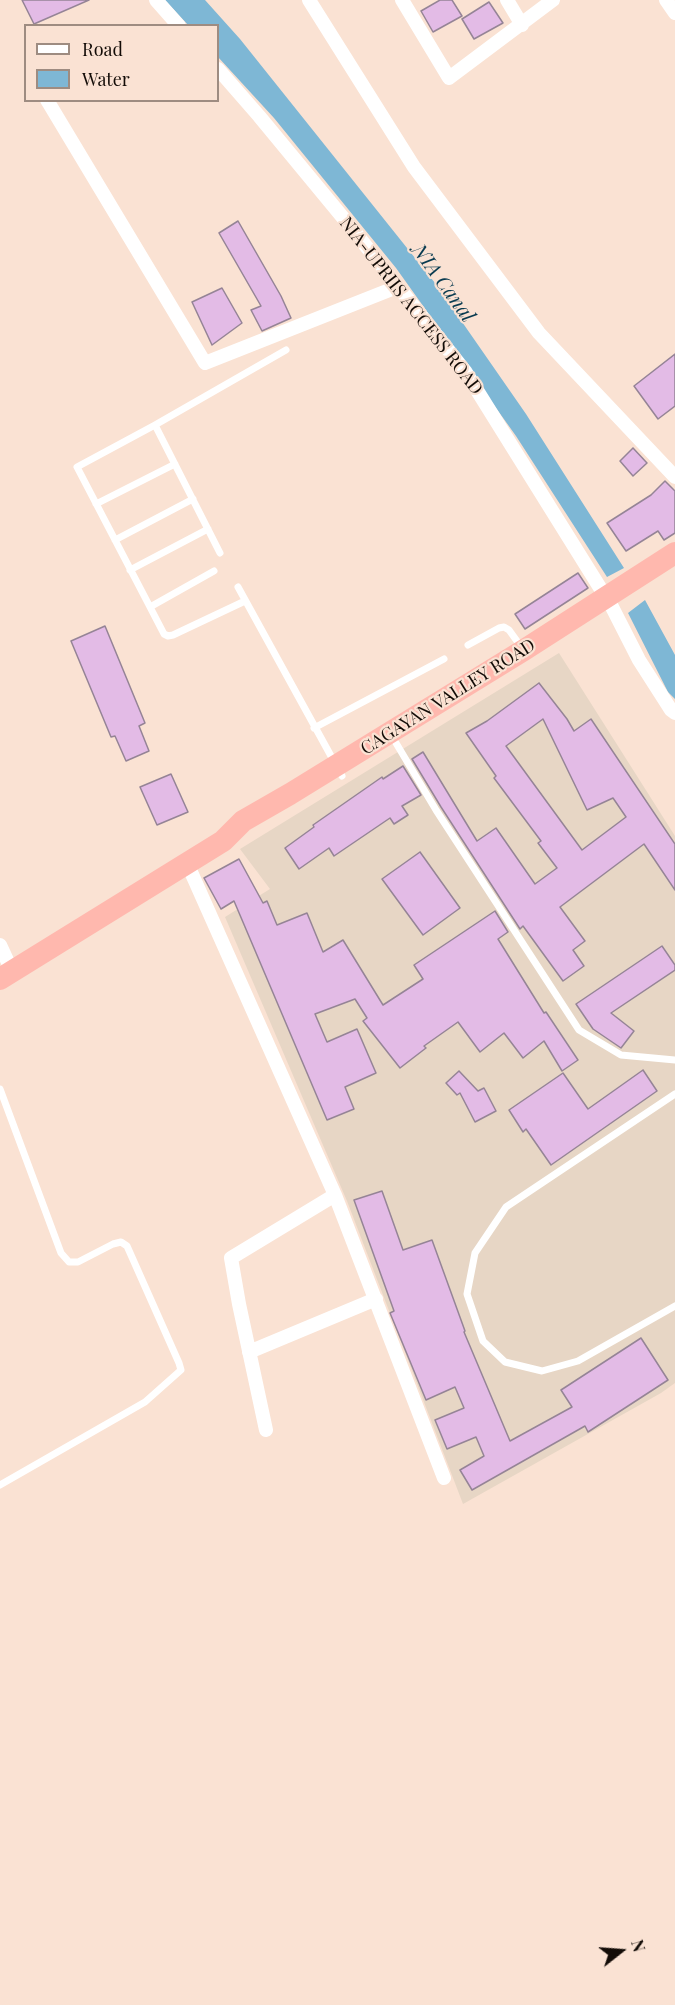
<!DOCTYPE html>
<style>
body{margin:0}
#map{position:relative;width:675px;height:2005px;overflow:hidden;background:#fae2d3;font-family:"Playfair Display",serif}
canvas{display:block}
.legend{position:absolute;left:24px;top:24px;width:195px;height:78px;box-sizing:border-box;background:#fae2d3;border:2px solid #9e8c81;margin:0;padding:8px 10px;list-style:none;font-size:18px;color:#130c07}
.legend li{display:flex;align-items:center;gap:12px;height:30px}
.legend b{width:30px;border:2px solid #9e8c81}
.north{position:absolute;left:591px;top:1921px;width:60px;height:60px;-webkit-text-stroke:4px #fae2d3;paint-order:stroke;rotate:73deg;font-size:16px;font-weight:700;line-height:24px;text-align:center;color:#130c07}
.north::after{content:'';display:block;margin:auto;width:21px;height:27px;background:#130c07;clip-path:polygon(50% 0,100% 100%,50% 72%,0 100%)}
</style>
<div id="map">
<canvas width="675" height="2005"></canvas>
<ul class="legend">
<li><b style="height:8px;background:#fff"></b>Road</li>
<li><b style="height:16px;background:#7eb7d5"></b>Water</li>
</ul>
<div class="north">N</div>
</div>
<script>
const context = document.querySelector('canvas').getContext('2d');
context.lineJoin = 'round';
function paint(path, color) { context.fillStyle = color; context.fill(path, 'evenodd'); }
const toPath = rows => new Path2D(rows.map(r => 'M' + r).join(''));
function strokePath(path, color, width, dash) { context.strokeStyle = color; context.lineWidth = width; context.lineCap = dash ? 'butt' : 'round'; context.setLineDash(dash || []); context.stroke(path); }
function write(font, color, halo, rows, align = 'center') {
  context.font = font + ' "Playfair Display",serif'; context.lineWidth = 4.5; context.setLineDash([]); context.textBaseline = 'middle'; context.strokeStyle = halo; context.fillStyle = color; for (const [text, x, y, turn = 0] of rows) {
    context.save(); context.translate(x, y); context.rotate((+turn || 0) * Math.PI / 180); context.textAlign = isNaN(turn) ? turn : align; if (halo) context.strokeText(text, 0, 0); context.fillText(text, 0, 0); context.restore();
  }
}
paint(toPath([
 [559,653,675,836,675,1383,661,1393,463,1504,347,1201,225,917,270,889,240,849]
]), '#e7d6c5');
paint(toPath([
 [165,0,205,0,240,39,435,283,526,414,624,568,607,577,516,436,396,268,274,118,218,57,218,26,188,25],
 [645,600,675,655,675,699,668,692,628,613]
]), '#7eb7d5');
const building = toPath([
 [22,0,89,0,34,24,22,0],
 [440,0,452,0,462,16,433,32,421,11,440,0],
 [489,2,503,23,474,39,462,19,489,2],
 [238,221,281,296,291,318,262,331,251,310,261,306,219,233,238,221],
 [222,288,242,323,212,345,192,302,222,288],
 [675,354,675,406,658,419,634,386,675,354],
 [633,448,647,463,633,476,620,461,633,448],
 [665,481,675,491,675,533,664,540,658,531,626,551,607,523,651,495,665,481],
 [578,573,588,588,525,629,515,614,578,573],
 [105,626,145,723,139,726,149,751,126,761,115,736,111,737,71,641,105,626],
 [539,683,567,719,574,731,591,719,675,844,675,890,644,844,560,907,585,941,573,950,584,966,563,981,523,926,520,929,441,807,412,759,423,752,477,841,496,828,535,884,557,868,538,843,541,841,494,778,496,776,466,733,487,721,539,683],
 [543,719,587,810,613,798,626,817,582,850,506,746,543,719],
 [403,766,421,795,402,806,408,815,394,824,390,818,334,856,329,848,299,869,285,848,314,827,313,825,382,777,383,779,403,766],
 [171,774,188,812,157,825,140,787,171,774],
 [420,852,460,908,423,935,382,879,420,852],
 [239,859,263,903,267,901,277,925,307,913,323,952,343,940,383,1005,423,979,414,965,495,911,508,932,498,939,544,1013,546,1012,578,1060,562,1071,544,1041,523,1058,504,1033,480,1052,458,1022,424,1046,426,1048,400,1068,363,1021,367,1018,355,999,315,1014,327,1042,357,1029,376,1073,345,1087,354,1109,327,1120,234,901,221,909,204,878,239,859],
 [662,946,675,965,675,970,611,1013,634,1031,621,1048,593,1029,576,1004,662,946],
 [643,1070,657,1091,551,1165,526,1129,523,1132,509,1110,563,1073,588,1109,643,1070],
 [459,1071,478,1091,484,1088,496,1111,475,1122,460,1093,457,1095,446,1083,459,1071],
 [382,1191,403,1250,432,1240,465,1331,464,1332,510,1441,572,1407,561,1390,641,1338,668,1380,588,1432,585,1426,472,1490,460,1470,484,1456,476,1437,447,1449,435,1420,464,1408,455,1387,426,1400,390,1313,394,1311,354,1200,382,1191]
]);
paint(building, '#e3bbe6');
strokePath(building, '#958496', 1.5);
strokePath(toPath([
 [96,504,175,464],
 [115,540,193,499],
 [220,553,155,425,286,350],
 [130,570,208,529],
 [214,571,150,607,164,634,168,636,173,635,245,601],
 [238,587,342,776],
 [150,607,77,467,155,425],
 [468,645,499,628,504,627,509,630,522,648],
 [314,728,444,659],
 [396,743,436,810,579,1030,621,1055,675,1060],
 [0,1089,61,1253,69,1262,78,1262,113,1244,121,1242,127,1246,179,1363,181,1370,145,1402,0,1485],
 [675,1094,506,1207,475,1253,467,1294,483,1341,505,1362,542,1371,578,1361,675,1306]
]), '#fff', 7);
strokePath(toPath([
 [156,0,179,26],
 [309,0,414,167,539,333,675,477],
 [402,0,449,78,553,0],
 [507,0,522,25],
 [666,0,675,13],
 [218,69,259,116,354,231,465,371,612,607,639,660,671,710,675,713],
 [47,100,205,363,397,287],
 [187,863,335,1195,444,1478],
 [0,945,12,971],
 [249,1352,376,1299],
 [266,1430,239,1304,231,1258,335,1195]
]), '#fff', 14);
strokePath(toPath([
 [0,979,223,841,243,821,290,794,524,650,675,553]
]), '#ffb8ae', 22);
write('18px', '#130c07', '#fae2d3', [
 ["NIA-UPRIIS ACCESS ROAD",411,306,52],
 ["CAGAYAN VALLEY ROAD",448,697,-32]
]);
write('italic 20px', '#083a4f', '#fae2d3', [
 ["NIA Canal",443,283,54]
]);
</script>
